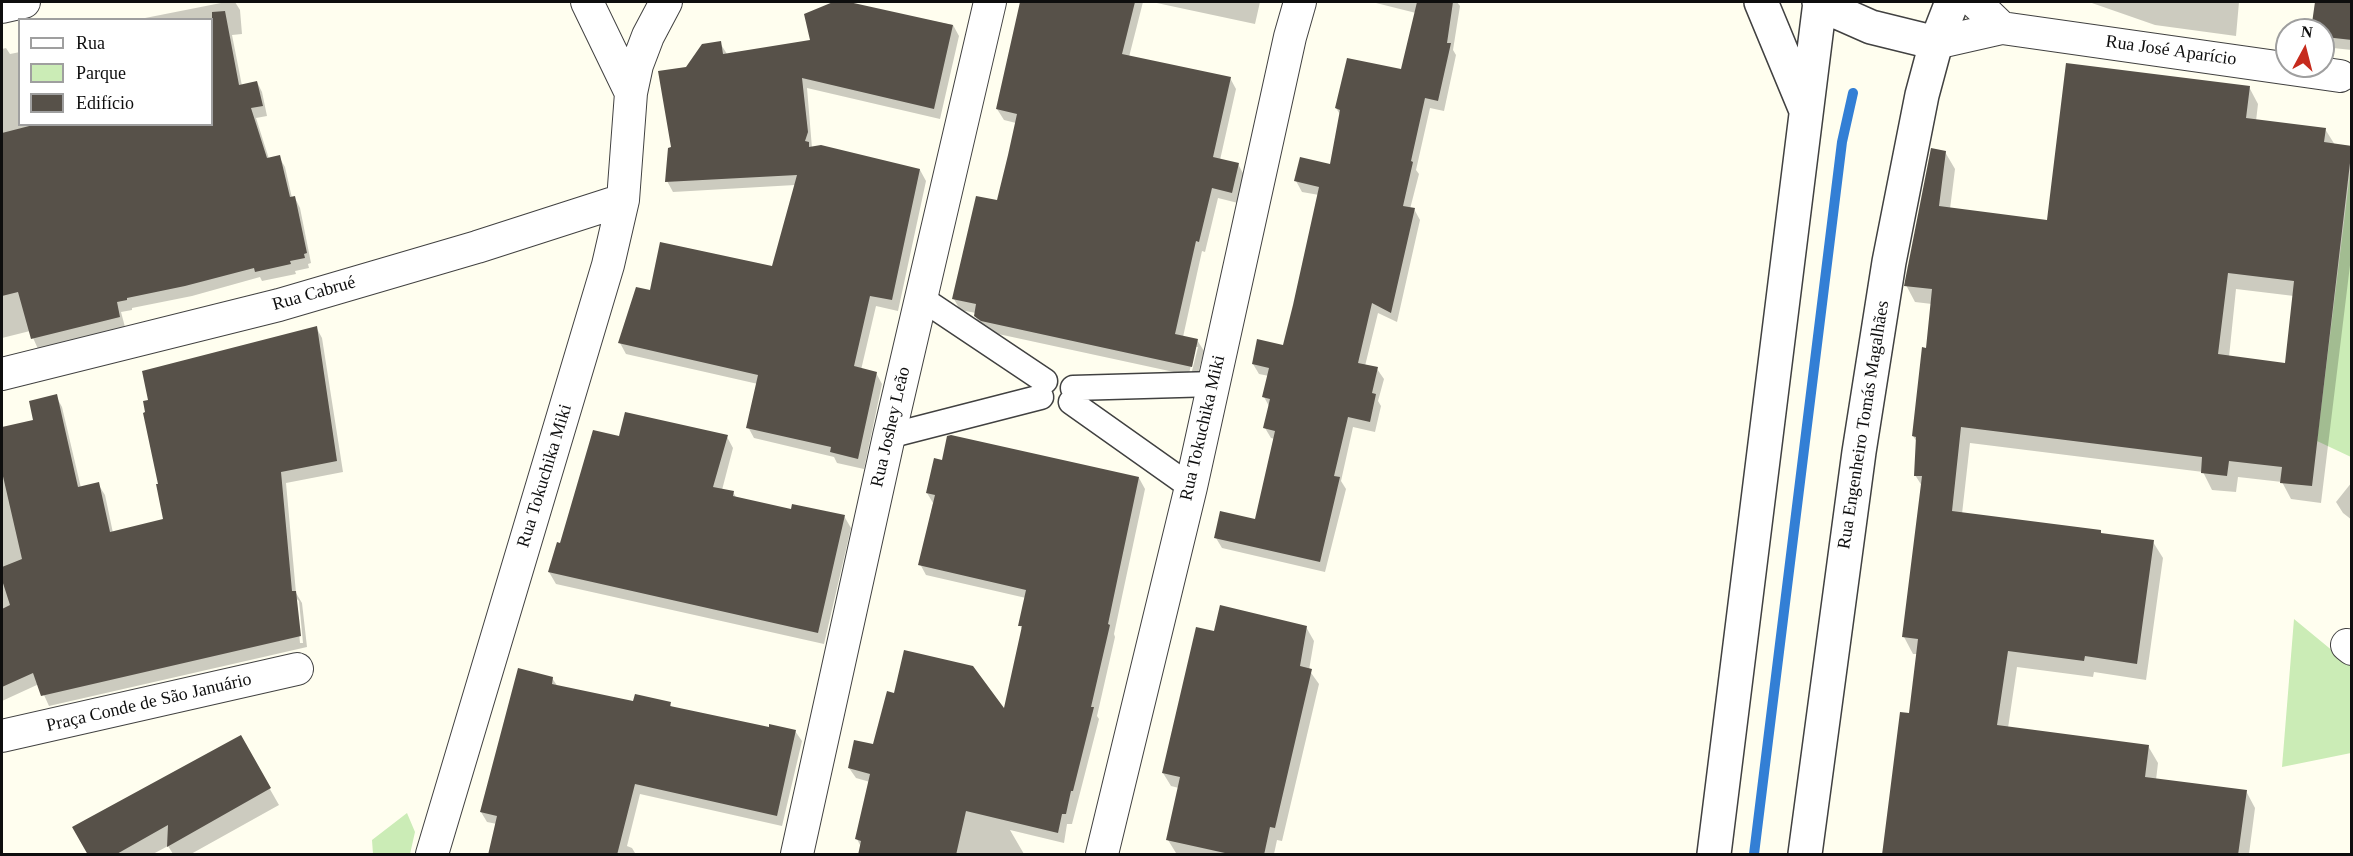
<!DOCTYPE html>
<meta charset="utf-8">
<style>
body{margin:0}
#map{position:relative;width:2353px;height:856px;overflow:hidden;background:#fffeef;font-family:Georgia,serif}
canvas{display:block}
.frame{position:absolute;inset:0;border:3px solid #0e0e0e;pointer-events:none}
.legend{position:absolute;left:18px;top:18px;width:195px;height:108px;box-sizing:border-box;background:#fff;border:2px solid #9f9f9f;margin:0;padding:8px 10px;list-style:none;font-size:18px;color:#0e0e0e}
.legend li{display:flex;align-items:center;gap:12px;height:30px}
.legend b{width:30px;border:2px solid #9f9f9f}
.north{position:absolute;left:2275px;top:18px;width:60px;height:60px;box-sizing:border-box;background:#fff;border:2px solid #9f9f9f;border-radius:50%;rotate:7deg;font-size:16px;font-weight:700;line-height:24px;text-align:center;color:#0e0e0e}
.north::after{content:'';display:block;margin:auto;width:21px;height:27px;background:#c62b1d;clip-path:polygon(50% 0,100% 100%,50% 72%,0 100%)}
</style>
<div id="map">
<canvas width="2353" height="856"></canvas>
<div class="frame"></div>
<ul class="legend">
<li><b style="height:8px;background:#fff"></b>Rua</li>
<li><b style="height:16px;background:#cbecb6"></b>Parque</li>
<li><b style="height:16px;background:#575149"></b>Edifício</li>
</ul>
<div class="north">N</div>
</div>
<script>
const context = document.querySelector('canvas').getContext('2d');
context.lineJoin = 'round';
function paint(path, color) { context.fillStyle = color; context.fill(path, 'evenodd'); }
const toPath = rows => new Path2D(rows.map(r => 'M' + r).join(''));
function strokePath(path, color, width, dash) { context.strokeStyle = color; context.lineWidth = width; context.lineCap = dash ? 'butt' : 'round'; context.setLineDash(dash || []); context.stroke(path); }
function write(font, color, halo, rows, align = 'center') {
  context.font = font + ' Georgia,serif'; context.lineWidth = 6; context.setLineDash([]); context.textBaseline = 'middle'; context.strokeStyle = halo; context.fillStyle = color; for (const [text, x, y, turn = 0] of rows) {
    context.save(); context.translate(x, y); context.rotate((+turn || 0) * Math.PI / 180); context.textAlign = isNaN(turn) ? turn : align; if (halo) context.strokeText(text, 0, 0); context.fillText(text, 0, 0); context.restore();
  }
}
paint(toPath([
 [2351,165,2351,457,2317,441],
 [2294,619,2351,666,2351,753,2282,767],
 [407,813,415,832,410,854,373,854,372,840]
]), '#cbecb6');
paint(toPath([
 [226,2,235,2,240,10,242,34,232,35,242,86,257,82,262,92,267,116,256,118,269,159,279,157,285,167,292,198,295,198,300,208,311,263,308,264,309,268,295,271,296,274,262,281,260,277,192,296,132,308,132,310,121,312,125,327,38,349,30,331,2,338,2,49,6,48,10,54,20,52,20,124,212,124,212,20,140,19],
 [836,2,953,25,959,36,940,119,807,88,812,148,920,170,926,181,898,311,876,306,861,370,876,373,882,384,864,469,837,463,834,457,754,438,748,427,758,384,626,354,620,343,651,292,773,268,795,185,673,192,667,181,687,68,720,43,727,54,812,41,806,15],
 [1021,2,1143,2,1129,57,1230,78,1236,89,1220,160,1238,164,1244,175,1238,203,1218,198,1205,252,1202,251,1183,337,1197,340,1204,351,1197,377,989,332,982,327,975,316,976,313,960,310,954,299,998,202,1016,123,1004,120,997,109],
 [1195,347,1198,347,1191,375,1189,374],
 [1152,2,1260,2,1255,24],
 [1372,2,1457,2,1460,6,1453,50,1456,55,1444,111,1430,108,1416,170,1419,174,1410,209,1414,209,1420,220,1397,322,1378,313,1365,366,1377,369,1384,379,1378,401,1381,406,1375,432,1353,427,1341,481,1346,489,1325,572,1222,548,1216,538,1256,521,1275,439,1271,438,1265,428,1270,408,1264,397,1269,376,1259,374,1253,364,1285,347,1319,195,1302,192,1296,181,1332,166,1341,116,1336,108,1402,71,1416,13],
 [2089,2,2239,2,2236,36,2155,25],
 [2316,2,2352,2,2352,50,2333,48,2331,43,2323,42,2323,30,2313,30],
 [2249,87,2258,104,2256,121,2325,129,2335,145,2352,147,2352,249,2321,503,2291,499,2282,482,2238,477,2236,492,2212,490,2203,472,1970,443,1962,514,2100,531,2102,535,2153,542,2163,558,2146,680,2094,672,2093,677,2017,667,2008,728,2148,746,2158,763,2156,780,2246,791,2255,808,2249,854,1883,854,1911,715,1918,654,1913,654,1904,637,1922,486,1915,475,1917,442,1913,436,1927,349,1932,304,1915,302,1906,285,1945,152,1955,169,1950,209,2049,222],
 [2236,289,2294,296,2286,365,2229,357],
 [316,327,322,338,343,472,286,483,296,593,302,603,307,647,49,706,39,684,2,701,2,429,35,421,56,396,62,407,81,488,98,484,105,495,113,533,165,520],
 [296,598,299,601,303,643,300,643],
 [727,437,733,448,722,490,733,492,737,499,792,511,844,516,851,528,824,644,556,584,549,572,561,545,620,438],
 [1139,478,1145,489,1114,634,1115,637,1097,716,1099,719,1072,824,1067,824,1064,843,1010,830,1024,854,859,854,861,847,857,839,870,782,856,778,849,768,874,746,1004,712,1022,630,1020,625,1026,598,926,575,920,564,933,503,927,493],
 [2352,482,2352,520,2343,513,2336,502],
 [1306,627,1314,641,1309,670,1319,684,1282,841,1277,840,1274,854,1176,853,1168,840,1179,788,1171,786,1163,773,1215,633],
 [552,678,558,687,634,703,670,703,672,708,770,729,795,731,802,741,782,826,640,794,627,846,632,848,635,853,640,854,490,854,497,824,487,822,481,812],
 [240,737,279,805,191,854,173,854,168,846,153,854,89,854]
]), '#0003');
strokePath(toPath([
 [1754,854,1842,142,1853,93]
]), '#337fd5', 10);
paint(toPath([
 [833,2,849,2,953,25,934,109,802,78,808,132,805,141,809,142,809,147,821,145,920,169,892,300,870,296,854,366,877,372,858,459,830,452,831,447,746,428,758,375,618,343,636,287,650,290,660,242,772,266,797,175,665,182,668,148,671,147,658,71,686,67,702,44,721,41,723,54,810,40,804,14],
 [1020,2,1135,2,1122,54,1231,77,1213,157,1239,163,1232,193,1212,188,1199,242,1196,241,1175,334,1198,339,1192,367,981,321,974,316,976,304,952,299,976,196,997,200,1008,155,1017,114,996,109],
 [1417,2,1453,2,1447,43,1451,43,1438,101,1425,98,1411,161,1413,162,1403,206,1415,208,1391,313,1372,303,1358,363,1378,367,1372,393,1376,394,1370,422,1348,417,1334,476,1340,477,1320,562,1214,538,1220,511,1255,519,1275,431,1263,428,1270,399,1262,397,1269,368,1252,364,1257,339,1283,345,1293,305,1319,187,1294,181,1300,157,1330,164,1340,110,1335,108,1347,58,1401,69],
 [2315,2,2352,2,2352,40,2325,37,2326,30,2311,30],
 [225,11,239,85,257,81,263,106,251,108,267,158,280,155,290,197,295,196,307,253,304,254,305,258,290,261,291,264,255,272,254,268,185,286,127,298,127,300,117,302,120,317,31,339,18,292,2,296,2,133,37,124,212,124,212,12],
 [2066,63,2250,86,2246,118,2326,128,2324,142,2352,146,2312,486,2280,483,2282,467,2229,461,2227,476,2201,473,2202,457,1961,427,1952,511,2101,530,2101,533,2154,540,2137,664,2085,656,2084,661,2008,651,1997,725,2149,745,2145,777,2247,790,2238,855,1882,855,1900,712,1909,713,1918,639,1902,637,1922,476,1914,476,1916,437,1912,436,1922,347,1926,348,1932,289,1904,286,1931,148,1946,151,1939,206,2047,220],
 [2228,273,2294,281,2285,363,2218,354],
 [317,326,337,461,281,472,292,591,296,591,301,636,41,696,33,673,2,687,2,609,10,605,2,580,2,567,22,559,2,472,2,427,33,420,29,401,57,394,78,487,99,482,110,532,163,519,156,484,158,484,143,413,145,412,143,401,148,400,142,371],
 [625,412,728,435,713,487,734,491,733,496,791,509,792,504,845,515,818,633,548,572,557,542,560,543,593,430,619,436],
 [951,435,1139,477,1108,624,1110,625,1091,707,1094,707,1073,791,1071,791,1066,814,1062,814,1058,833,966,811,956,855,858,855,861,841,855,839,870,774,848,768,854,740,873,744,887,691,894,693,904,650,973,666,1004,708,1022,626,1018,626,1026,590,918,565,935,495,926,493,934,458,942,460,947,436],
 [1220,605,1307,626,1300,666,1312,669,1275,828,1270,827,1264,855,1234,855,1166,840,1180,777,1162,773,1196,627,1214,631],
 [518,668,553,677,552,684,633,701,635,694,671,702,670,706,769,727,769,724,796,730,777,816,635,784,617,855,488,855,497,816,480,812],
 [241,735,271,788,167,847,168,825,115,855,88,855,72,827]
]), '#575149');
const pedestrian = toPath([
 [921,298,1045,381],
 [1073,388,1214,384],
 [1071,402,1191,487],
 [889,436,1041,397]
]);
const minor = toPath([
 [587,2,631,93],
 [1975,2,2002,28],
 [2,7,24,2],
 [1936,43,2002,28,2340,76],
 [2,374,279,305,477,247,623,200],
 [2347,645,2352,649],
 [2,736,297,669],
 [432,854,608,265,623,200,631,93,637,65,648,36,666,2],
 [797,854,889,436,990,2],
 [1102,854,1191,487,1290,37,1300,2]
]);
const tertiary = toPath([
 [1761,2,1805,108],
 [1819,2,1837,12,1871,27,1936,43],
 [1714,854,1820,2],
 [1805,854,1859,452,1889,262,1922,95,1936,43,1952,2]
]);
strokePath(pedestrian, '#414141', 27);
strokePath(minor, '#414141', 34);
strokePath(tertiary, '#414141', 36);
strokePath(pedestrian, '#fff', 24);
strokePath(minor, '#fff', 32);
strokePath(tertiary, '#fff', 33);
write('18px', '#0e0e0e', '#fff', [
 ["Rua José Aparício",2171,51,8],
 ["Rua Cabrué",314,294,-16],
 ["Rua Engenheiro Tomás Magalhães",1864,425,-81],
 ["Rua Joshey Leão",891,427,-77],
 ["Rua Tokuchika Miki",1203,428,-77],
 ["Rua Tokuchika Miki",545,476,-73],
 ["Praça Conde de São Januário",149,703,-13]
]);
</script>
